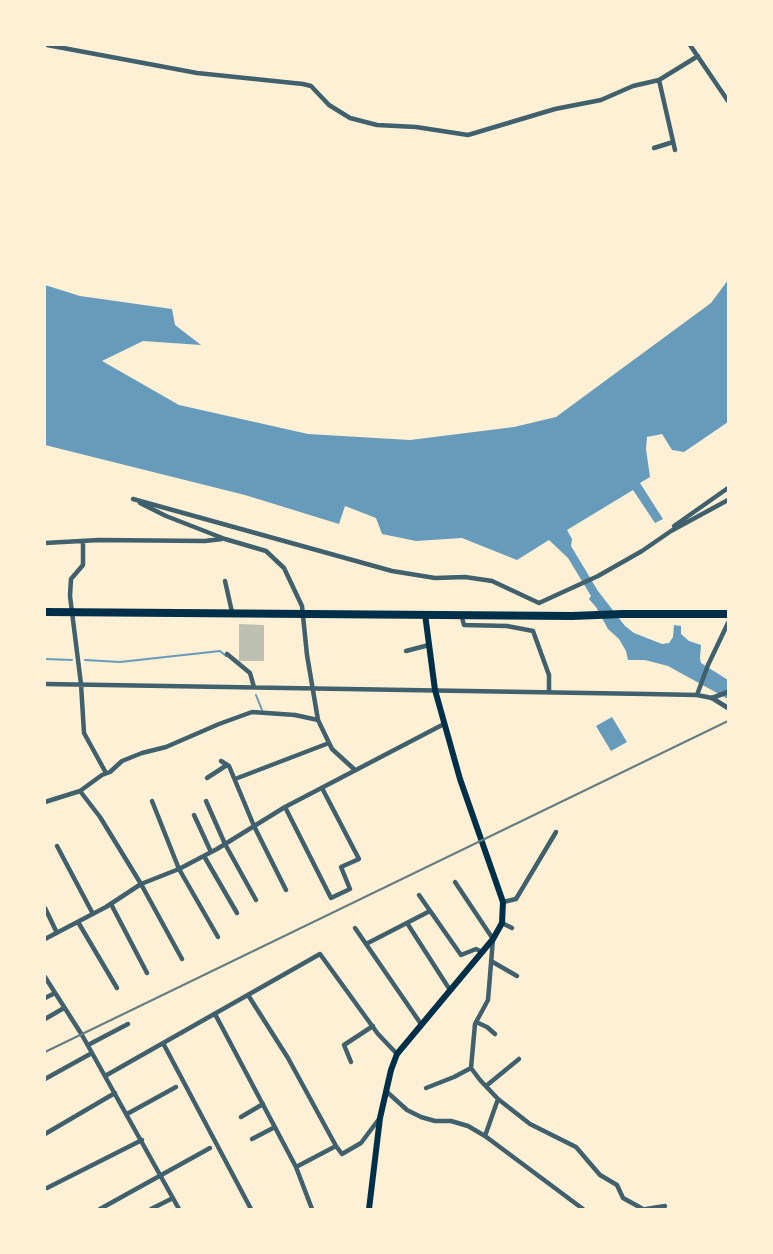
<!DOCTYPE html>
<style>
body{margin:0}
#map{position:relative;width:773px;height:1254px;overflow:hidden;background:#fdf0d5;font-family:"DejaVu Sans",sans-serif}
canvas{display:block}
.frame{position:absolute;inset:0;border:46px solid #fdf0d5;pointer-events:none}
</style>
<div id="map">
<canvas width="773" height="1254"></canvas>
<div class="frame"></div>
</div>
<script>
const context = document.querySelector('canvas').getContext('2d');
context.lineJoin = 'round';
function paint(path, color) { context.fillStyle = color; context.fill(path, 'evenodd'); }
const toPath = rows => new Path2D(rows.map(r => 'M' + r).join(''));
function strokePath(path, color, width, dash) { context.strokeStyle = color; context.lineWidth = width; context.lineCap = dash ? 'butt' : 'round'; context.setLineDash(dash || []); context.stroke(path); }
paint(toPath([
 [728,280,728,422,684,452,672,450,662,434,647,437,646,449,650,477,640,483,663,519,655,523,633,490,567,530,572,539,571,546,598,591,625,626,634,633,662,644,669,643,673,637,674,625,681,626,681,634,689,641,701,645,700,658,701,663,728,680,728,699,668,666,645,660,628,660,626,651,619,639,608,629,596,607,589,599,591,596,568,558,549,540,517,560,462,538,416,541,382,534,376,518,345,506,339,524,245,495,45,445,45,285,80,296,172,309,175,325,201,345,143,341,102,361,179,405,308,434,410,440,514,427,556,417,711,303],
 [612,717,627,742,611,751,596,726]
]), '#669bbc');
strokePath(toPath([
 [45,659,72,660],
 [85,660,120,662,220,651,226,656],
 [256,695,262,710]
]), '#669bbc', 2);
paint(toPath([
 [239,624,264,625,264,661,239,661]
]), '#bec0b2');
strokePath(toPath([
 [47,45,197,73,303,84,311,86,329,105,350,118,377,125,416,127,468,135,555,109,601,100,633,86,659,80,698,56],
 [690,45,728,101],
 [659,80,675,150],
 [654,148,673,142],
 [133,499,392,571,435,578,465,577,492,581,539,603,598,576,642,551,671,531,728,500],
 [140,503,166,516,225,539,266,551,284,568,302,606,307,655,318,720,332,749,355,770],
 [674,526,728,488],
 [83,541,83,565,71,579,70,596,81,684,84,733,106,773],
 [45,543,99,540,205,541,222,539],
 [225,581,232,612],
 [461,614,464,625,507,626,533,631,549,675,549,692],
 [406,651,429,645],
 [227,654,250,673,254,687],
 [45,684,647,694,697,695,712,698],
 [697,695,708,665,728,623],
 [221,761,229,766,254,826,286,890],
 [207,778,227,765],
 [235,779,329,743],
 [80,791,102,775,110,772,122,761,142,753,166,747,219,724,252,712,295,715,318,720],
 [152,801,179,869,218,937],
 [206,801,225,844,256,900],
 [45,802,80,791,100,817,141,884,182,959],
 [285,807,331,898,350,889,341,867,359,859,322,788],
 [194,815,211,852],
 [57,846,93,914],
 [204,856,237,913],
 [455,882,493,939,488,1000,475,1024,471,1068,480,1080,498,1099,485,1136],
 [419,895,461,955,476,949,482,952],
 [503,902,516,899,556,832],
 [111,904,147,973],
 [45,908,57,933],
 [78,922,117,988],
 [407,923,450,990],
 [502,923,512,928],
 [355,928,421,1024],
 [45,939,106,907,141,884,179,869,217,849,285,807,444,724],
 [366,944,430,911],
 [491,961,517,976],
 [45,977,82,1035,179,1209],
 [248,995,288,1058,336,1146],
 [45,998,55,993],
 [215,1014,296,1167],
 [45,1019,64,1008],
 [476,1022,487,1027,495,1034],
 [163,1043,251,1209],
 [88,1045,128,1024],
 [351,1062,344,1045,373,1026],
 [105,1076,320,954,378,1034,397,1054],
 [45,1079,92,1053],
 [486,1086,519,1059],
 [426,1088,454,1077,471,1068],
 [386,1091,407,1110,421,1117,435,1121,451,1121,468,1126,485,1136,583,1209],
 [498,1099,530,1124,576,1147,600,1175,617,1185,623,1198,643,1209],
 [127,1114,176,1087],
 [241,1117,263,1104],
 [45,1134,115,1093],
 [252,1139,275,1127],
 [47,1188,142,1140],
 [100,1209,210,1148],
 [151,1209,173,1198],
 [312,1209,296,1167,336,1146,342,1154,361,1143,379,1119],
 [646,1209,665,1206]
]), '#3f606c', 4.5);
strokePath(toPath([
 [712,698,728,708],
 [712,698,728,692]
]), '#3f606c', 5);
strokePath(toPath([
 [369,1209,380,1118,391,1070,397,1054,493,939,502,923,503,902,460,779,435,690,425,614]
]), '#003049', 6);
strokePath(toPath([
 [45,612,572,616,622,614,728,614]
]), '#003049', 8);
strokePath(toPath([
 [45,1052,728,721]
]), '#657d81', 2);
</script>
